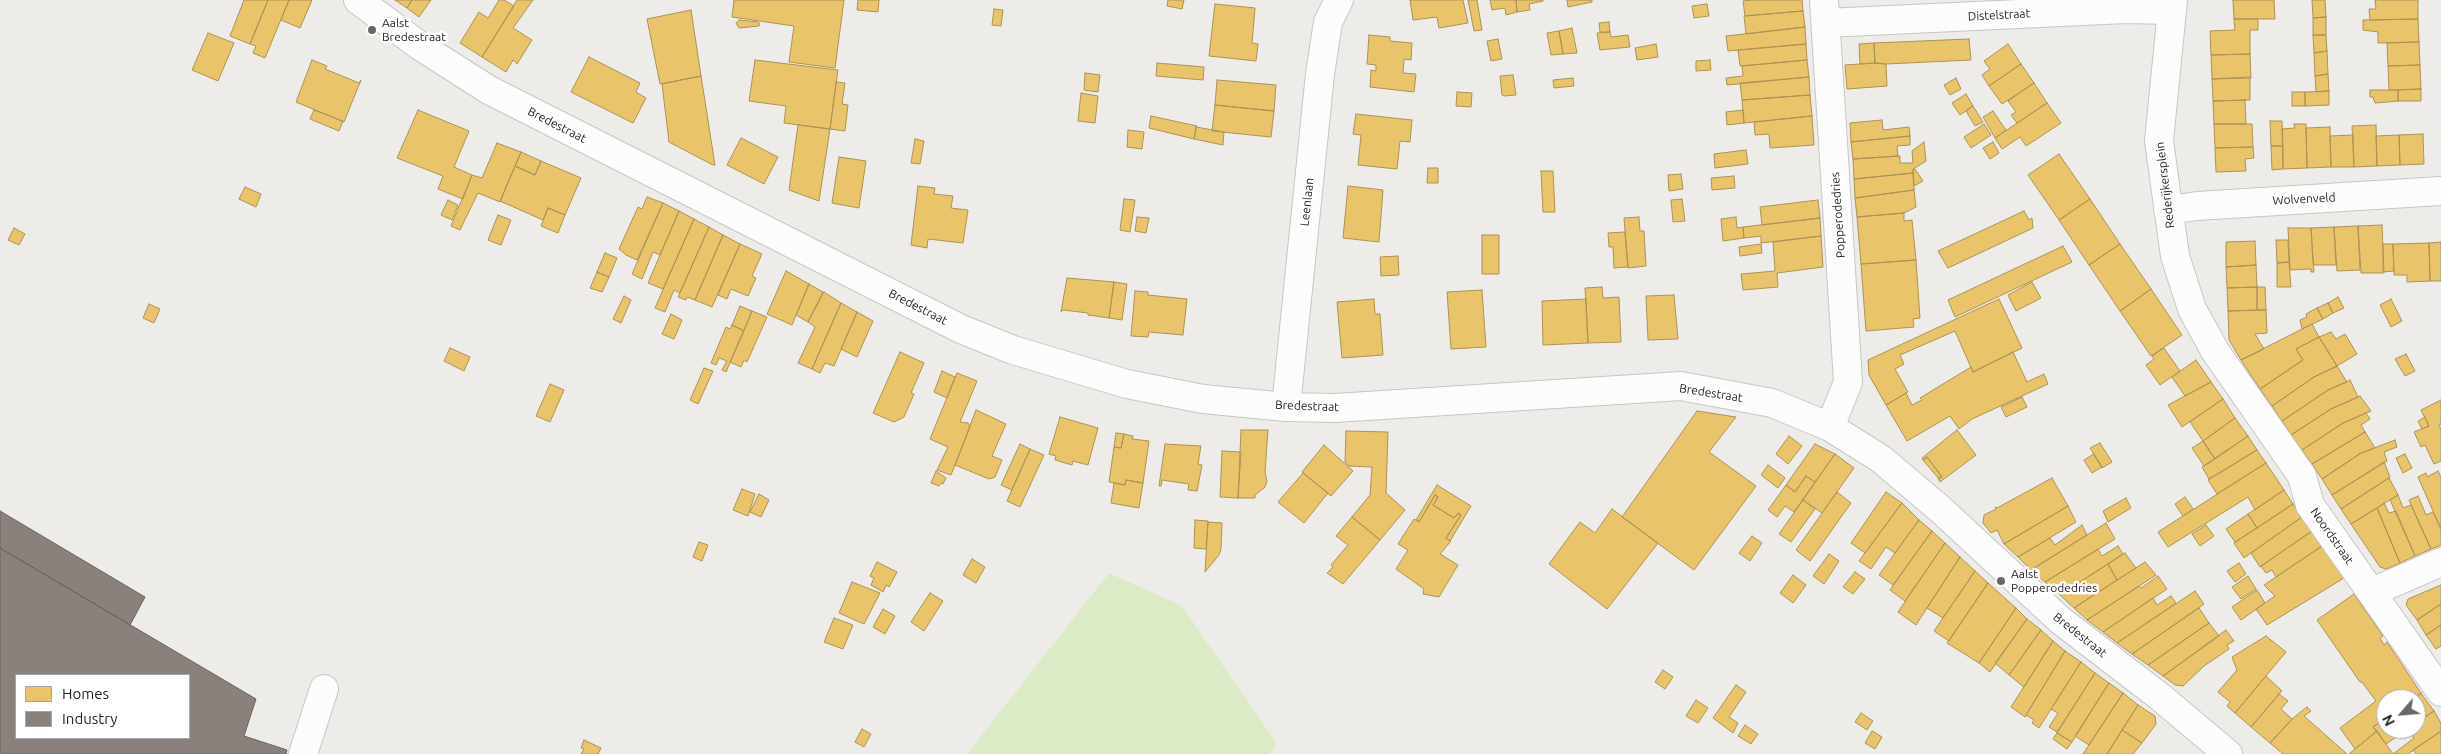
<!DOCTYPE html>
<style>
body{margin:0}
#map{position:relative;width:2441px;height:754px;overflow:hidden;background:#eeece8;font-family:Ubuntu,sans-serif}
canvas{display:block}
.legend{position:absolute;left:15px;top:674px;width:175px;height:65px;box-sizing:border-box;background:#fff;border:1px solid #a5a5a5;margin:0;padding:6px 9px;list-style:none;font-size:15px;color:#1f1f1f}
.legend li{display:flex;align-items:center;gap:10px;height:25px}
.legend b{width:25px;border:1px solid #a5a5a5}
.north{position:absolute;left:2376px;top:689px;width:50px;height:50px;box-sizing:border-box;background:#fff;border:1px solid #a5a5a5;border-radius:50%;rotate:243deg;font-size:14px;font-weight:700;line-height:20px;text-align:center;color:#1f1f1f}
.north::after{content:'';display:block;margin:auto;width:18px;height:22px;background:#676765;clip-path:polygon(50% 0,100% 100%,50% 72%,0 100%)}
</style>
<div id="map">
<canvas width="2441" height="754"></canvas>
<ul class="legend">
<li><b style="height:14px;background:#e9c46a"></b>Homes</li>
<li><b style="height:14px;background:#8a817c"></b>Industry</li>
</ul>
<div class="north">N</div>
</div>
<script>
const context = document.querySelector('canvas').getContext('2d');
context.lineJoin = 'round';
function paint(path, color) { context.fillStyle = color; context.fill(path, 'evenodd'); }
const toPath = rows => new Path2D(rows.map(r => 'M' + r).join(''));
function strokePath(path, color, width, dash) { context.strokeStyle = color; context.lineWidth = width; context.lineCap = dash ? 'butt' : 'round'; context.setLineDash(dash || []); context.stroke(path); }
function write(font, color, halo, rows, align = 'center') {
  context.font = font + ' Ubuntu,sans-serif'; context.lineWidth = 5; context.setLineDash([]); context.textBaseline = 'middle'; context.strokeStyle = halo; context.fillStyle = color; for (const [text, x, y, turn = 0] of rows) {
    context.save(); context.translate(x, y); context.rotate((+turn || 0) * Math.PI / 180); context.textAlign = isNaN(turn) ? turn : align; if (halo) context.strokeText(text, 0, 0); context.fillText(text, 0, 0); context.restore();
  }
}
paint(toPath([
 [1109,573,1182,606,1277,744,1270,754,967,754]
]), '#dbebc6');
const homes = toPath([
 [244,0,268,0,250,44,230,36,244,0],
 [268,0,289,0,265,58,253,53,256,46,250,44,268,0],
 [289,0,312,0,300,28,281,20,289,0],
 [395,0,412,0,407,8,395,0],
 [412,0,431,0,419,17,407,8,412,0],
 [499,0,504,0,514,6,482,57,460,43,479,12,488,18,499,0],
 [517,0,533,0,513,28,532,40,517,64,513,60,506,72,482,57,517,0],
 [734,0,844,0,835,68,789,62,794,26,732,17,734,0],
 [858,0,879,0,878,12,857,10,858,0],
 [1168,0,1184,0,1182,9,1167,6,1168,0],
 [1410,0,1463,0,1468,23,1439,28,1437,17,1413,20,1410,0],
 [1468,0,1477,0,1482,30,1474,31,1468,0],
 [1490,0,1516,0,1517,12,1506,15,1505,8,1492,10,1490,0],
 [1516,0,1543,0,1543,1,1529,4,1530,10,1517,12,1516,0],
 [1567,0,1592,0,1592,2,1568,7,1567,0],
 [1753,0,1802,0,1803,11,1745,16,1743,1,1753,0],
 [2233,0,2274,0,2275,19,2234,19,2233,0],
 [2312,0,2325,0,2326,17,2313,18,2312,0],
 [2375,0,2418,0,2418,19,2370,20,2369,9,2376,9,2375,0],
 [1215,4,1255,8,1252,43,1258,44,1256,61,1209,56,1215,4],
 [1707,4,1709,16,1694,18,1692,6,1707,4],
 [994,9,1003,10,1001,26,992,25,994,9],
 [691,10,701,76,660,84,647,19,691,10],
 [1803,11,1805,27,1746,34,1744,16,1803,11],
 [2326,17,2326,35,2313,35,2313,18,2326,17],
 [2234,19,2258,19,2258,30,2250,30,2250,54,2211,55,2210,31,2235,30,2234,19],
 [2418,19,2419,42,2378,43,2378,32,2363,30,2363,20,2418,19],
 [739,20,758,22,760,24,759,26,739,28,736,23,739,20],
 [1609,22,1610,32,1600,32,1599,23,1609,22],
 [1805,27,1806,44,1728,51,1726,36,1805,27],
 [1572,28,1577,53,1563,54,1559,31,1572,28],
 [1559,31,1563,54,1551,55,1547,33,1559,31],
 [1610,32,1611,37,1628,35,1630,47,1600,50,1597,33,1610,32],
 [208,33,234,43,218,81,192,70,208,33],
 [1369,35,1390,37,1390,41,1412,43,1411,60,1404,59,1403,73,1416,74,1414,92,1370,87,1371,70,1376,71,1376,65,1367,64,1369,35],
 [2313,35,2326,35,2327,51,2314,53,2313,35],
 [1498,39,1502,59,1491,61,1487,41,1498,39],
 [1969,39,1971,60,1886,64,1875,63,1874,43,1969,39],
 [2419,42,2420,65,2388,66,2387,43,2419,42],
 [1874,43,1875,63,1860,64,1859,44,1874,43],
 [1656,44,1658,57,1637,60,1635,48,1656,44],
 [1806,44,1807,60,1740,66,1738,50,1806,44],
 [2008,44,2021,64,1989,86,1982,75,1990,69,1984,61,2008,44],
 [2327,51,2328,74,2315,76,2314,53,2327,51],
 [2250,54,2251,78,2212,79,2211,55,2250,54],
 [589,57,640,83,636,92,646,98,633,123,571,92,589,57],
 [312,60,327,66,325,69,359,83,361,80,344,122,296,102,312,60],
 [755,60,838,70,830,129,784,123,786,106,749,101,755,60],
 [1710,60,1711,70,1696,71,1696,61,1710,60],
 [1807,60,1809,77,1727,85,1726,78,1743,76,1742,66,1807,60],
 [1157,63,1204,67,1203,80,1156,76,1157,63],
 [1875,63,1886,64,1887,86,1847,89,1845,65,1875,63],
 [2021,64,2034,83,2002,104,1989,86,2021,64],
 [2420,65,2421,89,2389,90,2388,66,2420,65],
 [1085,73,1100,75,1098,92,1084,90,1085,73],
 [2328,74,2329,91,2316,92,2315,76,2328,74],
 [1513,75,1516,95,1504,96,1502,95,1500,76,1513,75],
 [701,76,715,165,713,165,669,142,662,84,701,76],
 [1809,77,1810,95,1742,100,1740,83,1809,77],
 [2250,77,2250,100,2213,101,2212,79,2250,77],
 [1573,78,1574,86,1554,88,1553,80,1573,78],
 [1956,78,1961,89,1950,95,1944,85,1956,78],
 [1217,80,1276,85,1274,111,1215,105,1217,80],
 [836,82,845,83,842,104,848,105,845,131,830,129,836,82],
 [2034,83,2047,103,2017,123,2011,115,2016,112,2008,101,2034,83],
 [2421,89,2421,101,2398,101,2398,90,2421,89],
 [2370,90,2398,90,2398,101,2375,103,2373,97,2370,97,2370,90],
 [2329,91,2329,105,2305,106,2305,92,2329,91],
 [1457,92,1472,93,1471,107,1456,106,1457,92],
 [2292,92,2305,92,2305,106,2292,106,2292,92],
 [1081,93,1098,96,1095,123,1078,121,1081,93],
 [1966,94,1973,106,1960,115,1952,103,1966,94],
 [1810,95,1812,116,1744,123,1742,100,1810,95],
 [2245,100,2246,124,2214,124,2213,101,2245,100],
 [2047,103,2061,123,2026,146,2020,137,2002,149,1995,138,2047,103],
 [1215,105,1274,111,1271,137,1212,131,1215,105],
 [1973,106,1983,122,1975,126,1966,111,1973,106],
 [314,110,343,121,339,131,310,119,314,110],
 [418,110,469,131,454,167,472,175,463,199,438,189,443,176,397,158,418,110],
 [1743,110,1744,123,1727,125,1726,112,1743,110],
 [1993,111,2006,130,1995,138,1983,117,1993,111],
 [1356,114,1412,120,1410,142,1400,141,1397,169,1358,165,1361,135,1353,134,1356,114],
 [1151,116,1197,126,1194,139,1149,128,1151,116],
 [1812,116,1814,145,1770,148,1769,134,1755,135,1754,122,1812,116],
 [1882,120,1883,130,1909,127,1910,136,1851,142,1850,123,1882,120],
 [2270,121,2282,121,2283,146,2271,146,2270,121],
 [1984,124,1991,135,1971,148,1964,137,1984,124],
 [2214,124,2252,124,2253,147,2215,148,2214,124],
 [2294,124,2306,124,2307,168,2283,169,2282,129,2295,128,2294,124],
 [798,125,830,129,819,201,789,190,798,125],
 [2376,125,2377,166,2354,167,2352,126,2376,125],
 [1196,127,1224,132,1223,145,1194,139,1196,127],
 [2330,127,2331,167,2307,168,2306,128,2330,127],
 [1128,130,1144,132,1142,149,1127,147,1128,130],
 [2423,134,2424,164,2400,165,2399,135,2423,134],
 [2353,135,2354,167,2331,167,2330,136,2353,135],
 [2399,135,2400,165,2377,166,2376,136,2399,135],
 [1910,136,1910,145,1897,146,1898,156,1853,159,1851,142,1910,136],
 [741,138,778,157,764,184,727,165,741,138],
 [915,139,924,141,920,164,911,163,915,139],
 [1924,142,1926,161,1913,169,1913,173,1854,179,1853,159,1900,156,1900,163,1913,163,1912,151,1924,142],
 [1993,142,1999,153,1990,159,1983,148,1993,142],
 [497,143,521,152,500,202,478,193,460,230,451,226,472,175,482,178,497,143],
 [2271,146,2283,146,2283,169,2272,170,2271,146],
 [2253,147,2254,158,2245,159,2246,171,2216,172,2215,148,2253,147],
 [1746,150,1748,164,1715,168,1714,154,1746,150],
 [521,152,541,161,535,175,515,166,521,152],
 [2059,154,2090,199,2059,220,2028,175,2059,154],
 [839,157,866,161,859,208,832,203,839,157],
 [541,161,581,178,565,215,548,208,543,220,500,201,515,166,535,175,541,161],
 [1428,168,1438,168,1438,183,1427,183,1428,168],
 [1915,169,1923,181,1914,186,1913,170,1915,169],
 [1541,171,1553,171,1555,212,1543,212,1541,171],
 [1913,173,1914,190,1855,198,1854,179,1913,173],
 [1681,174,1683,189,1669,191,1668,175,1681,174],
 [1734,176,1735,188,1712,190,1711,178,1734,176],
 [918,186,935,188,934,194,953,196,951,208,968,210,963,243,928,239,927,248,911,245,918,186],
 [1348,186,1383,190,1379,242,1343,238,1348,186],
 [245,187,261,194,256,207,239,199,245,187],
 [1914,190,1916,207,1904,213,1857,217,1855,198,1914,190],
 [647,197,663,203,637,260,626,255,619,249,638,207,642,209,647,197],
 [1124,199,1135,200,1130,232,1120,230,1124,199],
 [1682,199,1685,221,1673,222,1671,200,1682,199],
 [2090,199,2120,244,2089,265,2059,220,2090,199],
 [448,200,458,205,452,220,441,215,448,200],
 [1818,200,1820,218,1762,225,1760,207,1818,200],
 [663,203,679,211,660,255,653,252,642,279,632,274,663,203],
 [548,208,565,215,558,233,541,226,548,208],
 [679,211,694,219,663,289,648,283,679,211],
 [2024,211,2029,220,2032,218,2033,228,1948,268,1938,251,2024,211],
 [1904,213,1904,221,1912,220,1916,260,1861,264,1857,217,1904,213],
 [498,215,511,220,501,245,488,240,498,215],
 [1137,217,1149,218,1146,233,1135,231,1137,217],
 [1639,217,1640,231,1644,231,1646,266,1628,268,1624,218,1639,217],
 [1736,217,1737,228,1743,227,1744,238,1723,241,1721,219,1736,217],
 [1820,218,1821,236,1761,243,1761,236,1744,238,1743,227,1820,218],
 [694,219,709,227,680,293,674,290,665,312,655,308,694,219],
 [2382,225,2384,273,2361,273,2358,226,2382,225],
 [2358,226,2360,270,2337,271,2334,227,2358,226],
 [709,227,723,235,695,300,687,297,686,300,678,297,709,227],
 [2334,227,2336,265,2315,265,2313,263,2311,228,2334,227],
 [14,228,25,234,19,245,8,240,14,228],
 [2288,228,2311,228,2314,272,2311,272,2311,269,2290,270,2288,228],
 [1625,232,1628,267,1614,268,1613,247,1609,247,1608,233,1625,232],
 [723,235,740,244,712,307,695,300,723,235],
 [1482,235,1499,235,1499,274,1482,274,1482,235],
 [1821,236,1823,267,1777,273,1778,287,1743,290,1741,274,1775,271,1773,242,1821,236],
 [2276,240,2288,240,2289,262,2277,263,2276,240],
 [2255,241,2256,265,2226,267,2226,242,2255,241],
 [2441,242,2441,281,2430,281,2429,243,2441,242],
 [2429,243,2430,281,2407,282,2407,275,2394,275,2393,244,2429,243],
 [740,244,762,254,752,276,756,278,748,296,731,289,727,299,718,295,740,244],
 [1761,244,1762,253,1740,256,1739,247,1761,244],
 [2120,244,2151,289,2120,311,2089,265,2120,244],
 [2383,244,2393,244,2394,271,2383,272,2383,244],
 [2063,246,2072,262,1955,317,1948,300,2063,246],
 [605,253,617,258,609,277,597,272,605,253],
 [1398,256,1399,275,1381,276,1380,257,1398,256],
 [1916,260,1920,318,1913,319,1914,327,1866,331,1861,264,1916,260],
 [2289,262,2291,287,2277,287,2277,263,2289,262],
 [2256,265,2257,287,2227,288,2226,267,2256,265],
 [786,271,809,284,792,325,767,314,786,271],
 [597,272,609,277,602,292,590,288,597,272],
 [1067,278,1114,282,1109,318,1088,315,1088,313,1063,310,1061,312,1067,278],
 [1114,282,1127,284,1122,320,1109,318,1114,282],
 [2032,282,2041,298,2016,311,2008,295,2032,282],
 [809,284,823,292,808,322,796,315,809,284],
 [1602,287,1603,298,1619,297,1621,342,1588,343,1585,288,1602,287],
 [2257,287,2257,310,2228,311,2227,288,2257,287],
 [2257,287,2265,287,2266,310,2257,310,2257,287],
 [2151,289,2182,335,2151,356,2120,311,2151,289],
 [1482,290,1486,347,1451,349,1447,292,1482,290],
 [1135,291,1148,292,1148,295,1187,299,1183,335,1149,332,1148,337,1131,336,1135,291],
 [824,292,841,303,812,369,798,363,815,327,808,322,824,292],
 [1674,295,1678,339,1648,340,1646,296,1674,295],
 [624,296,631,300,621,323,613,319,624,296],
 [2338,297,2344,308,2333,313,2328,303,2338,297],
 [1374,299,1375,314,1380,314,1383,355,1342,358,1337,302,1374,299],
 [1586,299,1588,343,1543,345,1542,301,1586,299],
 [1999,299,2022,348,1973,372,1955,331,1900,355,1904,364,1895,369,1908,392,1886,405,1869,375,1868,360,1999,299],
 [2391,299,2402,321,2391,327,2380,305,2391,299],
 [841,303,857,312,834,366,825,363,820,373,812,369,841,303],
 [2328,303,2333,313,2323,319,2317,308,2328,303],
 [149,304,160,309,154,323,143,318,149,304],
 [740,306,752,311,744,331,732,325,740,306],
 [2317,308,2323,319,2302,329,2300,320,2307,317,2306,314,2317,308],
 [2266,310,2267,333,2255,334,2264,349,2241,360,2229,340,2228,311,2266,310],
 [752,311,767,317,747,362,744,360,741,367,730,362,752,311],
 [857,312,873,321,857,357,841,349,857,312],
 [671,314,682,320,674,339,662,334,671,314],
 [2312,324,2319,337,2296,349,2303,360,2260,389,2241,360,2312,324],
 [732,325,744,331,726,372,722,370,727,361,719,358,716,365,711,363,726,327,730,329,732,325],
 [2331,332,2336,339,2345,334,2357,354,2337,366,2319,337,2331,332],
 [2319,337,2337,366,2314,377,2272,406,2260,389,2303,360,2296,349,2319,337],
 [450,348,470,357,464,371,444,361,450,348],
 [2164,348,2180,371,2160,385,2146,365,2154,359,2152,356,2164,348],
 [900,352,924,363,911,393,914,394,904,417,894,422,873,413,900,352],
 [2013,352,2027,382,2044,374,2048,384,1972,419,1959,429,1950,416,1907,441,1886,405,1906,393,1912,405,1922,400,1920,398,1971,367,1973,372,2013,352],
 [2406,354,2415,371,2405,376,2395,359,2406,354],
 [2196,360,2211,382,2185,396,2172,377,2196,360],
 [2337,366,2347,382,2328,390,2282,421,2272,406,2314,377,2337,366],
 [704,368,713,371,698,404,690,400,704,368],
 [942,371,955,377,947,398,934,392,942,371],
 [957,373,977,381,960,422,968,423,970,427,951,475,937,470,948,447,930,439,957,373],
 [2350,380,2358,397,2331,409,2291,435,2282,421,2328,390,2350,380],
 [2211,382,2223,399,2182,427,2168,405,2211,382],
 [550,384,564,390,550,422,536,416,550,384],
 [2360,396,2371,411,2343,423,2302,450,2291,435,2331,409,2360,396],
 [2022,397,2027,407,2006,417,2001,407,2022,397],
 [2223,399,2235,418,2203,441,2190,422,2223,399],
 [2441,400,2441,424,2439,425,2441,429,2441,461,2434,464,2425,445,2421,447,2414,432,2429,426,2421,410,2441,400],
 [976,410,1006,424,992,456,1002,460,995,477,989,479,955,465,976,410],
 [1697,411,1736,417,1709,452,1756,486,1694,570,1622,517,1697,411],
 [2366,413,2370,419,2361,425,2365,432,2312,464,2302,450,2343,423,2366,413],
 [1060,417,1098,428,1088,465,1073,461,1072,465,1055,460,1056,456,1049,454,1060,417],
 [2425,417,2429,426,2422,429,2418,421,2425,417],
 [2235,418,2248,436,2215,459,2203,441,2235,418],
 [1241,430,1268,430,1265,472,1267,481,1265,487,1255,495,1255,498,1238,498,1241,430],
 [1957,430,1976,455,1940,482,1938,478,1942,477,1927,457,1923,460,1922,458,1957,430],
 [1346,431,1388,432,1386,493,1405,510,1380,540,1352,517,1370,495,1372,467,1349,466,1345,462,1346,431],
 [2365,432,2375,448,2361,453,2322,479,2312,464,2365,432],
 [1116,433,1124,434,1121,448,1114,447,1116,433],
 [1124,434,1133,436,1132,439,1149,441,1143,483,1126,480,1125,485,1109,482,1114,447,1121,448,1124,434],
 [1789,436,1802,446,1788,464,1776,454,1789,436],
 [2248,436,2257,450,2209,479,2202,467,2248,436],
 [2395,440,2397,447,2384,452,2387,461,2332,495,2322,479,2361,453,2395,440],
 [2203,441,2215,459,2204,466,2192,448,2203,441],
 [2100,443,2112,462,2102,468,2090,448,2100,443],
 [1020,444,1030,449,1012,490,1001,485,1020,444],
 [1165,444,1201,446,1198,464,1202,465,1197,491,1188,490,1189,484,1162,480,1161,486,1159,486,1165,444],
 [1815,444,1835,454,1815,482,1806,476,1795,492,1786,485,1815,444],
 [1324,445,1353,471,1331,496,1302,472,1324,445],
 [1030,449,1044,455,1020,507,1007,501,1030,449],
 [2257,450,2266,463,2217,494,2208,480,2257,450],
 [1222,451,1241,452,1238,498,1220,497,1222,451],
 [1835,454,1854,468,1822,513,1803,500,1835,454],
 [2094,454,2102,467,2092,473,2084,460,2094,454],
 [2405,454,2412,468,2403,473,2396,458,2405,454],
 [1927,457,1942,477,1939,479,1923,460,1927,457],
 [2384,462,2390,477,2341,509,2332,495,2384,462],
 [2266,463,2284,490,2255,510,2248,497,2168,547,2158,532,2266,463],
 [1768,465,1785,478,1778,488,1761,475,1768,465],
 [936,471,946,478,943,484,941,483,939,486,931,483,936,471],
 [2438,471,2441,477,2441,529,2418,477,2426,473,2427,477,2438,471],
 [1303,473,1328,493,1304,523,1278,502,1303,473],
 [1806,476,1815,482,1794,512,1785,506,1777,517,1768,510,1786,485,1795,492,1806,476],
 [2052,478,2068,506,2004,544,1997,530,1991,533,1983,523,1984,515,1996,509,1995,507,1997,508,2052,478],
 [2389,478,2398,495,2351,524,2341,509,2389,478],
 [1126,480,1143,483,1139,508,1111,503,1114,483,1125,485,1126,480],
 [1437,485,1471,506,1450,541,1446,538,1461,515,1458,513,1454,518,1433,505,1438,497,1435,495,1419,522,1416,520,1437,485],
 [742,489,755,494,748,516,733,510,742,489],
 [2284,490,2293,504,2257,528,2248,514,2284,490],
 [1837,492,1851,503,1810,561,1796,550,1837,492],
 [1886,492,1902,503,1865,553,1851,543,1886,492],
 [759,494,769,500,761,517,750,512,759,494],
 [1435,495,1438,497,1433,505,1454,518,1458,513,1461,515,1446,538,1451,541,1440,554,1458,565,1439,597,1423,594,1424,589,1396,569,1408,550,1398,544,1414,519,1419,522,1435,495],
 [2398,495,2403,508,2411,505,2431,549,2415,556,2390,500,2398,495],
 [2418,496,2426,515,2433,512,2441,529,2441,545,2431,549,2409,500,2418,496],
 [2185,497,2193,509,2183,516,2175,504,2185,497],
 [2126,498,2131,508,2108,522,2103,511,2126,498],
 [1803,500,1815,509,1791,542,1779,534,1803,500],
 [1902,503,1919,520,1895,553,1886,547,1871,569,1859,561,1902,503],
 [2384,503,2389,513,2396,511,2415,556,2400,563,2377,508,2384,503],
 [2293,504,2302,517,2244,558,2234,543,2293,504],
 [2068,506,2076,522,2018,557,2004,544,2068,506],
 [2377,508,2400,563,2386,569,2380,567,2351,524,2377,508],
 [1612,509,1658,543,1607,609,1549,564,1580,522,1595,533,1612,509],
 [2248,514,2257,528,2235,542,2226,529,2248,514],
 [1352,517,1380,540,1343,584,1327,573,1333,567,1331,565,1348,545,1336,536,1352,517],
 [2302,517,2312,531,2260,567,2251,553,2302,517],
 [1195,520,1208,521,1206,549,1194,548,1195,520],
 [1919,520,1932,531,1893,585,1879,575,1919,520],
 [1208,522,1222,523,1221,549,1219,555,1205,572,1208,522],
 [2106,523,2115,539,2045,582,2031,570,2106,523],
 [2082,525,2087,535,2031,570,2018,557,2050,538,2055,545,2082,525],
 [2206,525,2214,536,2200,546,2192,534,2206,525],
 [1932,531,1945,543,1905,601,1890,590,1932,531],
 [2312,531,2322,546,2276,577,2272,570,2266,573,2261,566,2312,531],
 [1752,536,1762,543,1750,561,1739,553,1752,536],
 [699,542,708,545,702,561,693,557,699,542],
 [1945,543,1960,557,1916,625,1898,612,1945,543],
 [2118,546,2123,554,2060,595,2045,582,2098,549,2102,556,2118,546],
 [2322,546,2344,578,2267,625,2256,609,2275,596,2264,585,2322,546],
 [2125,553,2136,568,2117,580,2108,564,2125,553],
 [1829,554,1839,561,1824,584,1813,576,1829,554],
 [1960,557,1975,571,1943,618,1927,608,1960,557],
 [972,559,985,567,976,583,963,575,972,559],
 [877,562,897,572,889,587,886,585,883,592,871,585,874,578,870,576,877,562],
 [2145,562,2156,575,2087,620,2074,608,2145,562],
 [2239,563,2246,574,2235,582,2227,571,2239,563],
 [2108,564,2117,580,2074,608,2060,595,2108,564],
 [1975,571,1988,583,1949,641,1934,631,1975,571],
 [1855,572,1865,579,1853,594,1843,587,1855,572],
 [1793,575,1806,585,1793,603,1780,593,1793,575],
 [2158,576,2167,589,2103,632,2087,620,2139,586,2141,588,2158,576],
 [2248,576,2256,589,2241,599,2232,587,2248,576],
 [852,582,880,593,864,624,839,613,852,582],
 [1988,583,2016,608,1979,663,1947,643,1988,583],
 [2441,585,2441,604,2417,620,2406,605,2408,599,2441,585],
 [2257,590,2265,603,2241,620,2232,607,2257,590],
 [2195,591,2204,604,2132,654,2117,643,2195,591],
 [930,593,943,601,924,631,911,622,930,593],
 [2354,594,2383,636,2380,638,2384,645,2387,642,2421,693,2413,699,2386,699,2386,718,2373,727,2377,731,2355,749,2340,728,2376,701,2362,682,2360,682,2317,620,2354,594],
 [2171,596,2176,603,2117,643,2103,632,2153,598,2157,605,2171,596],
 [2441,604,2441,625,2426,635,2417,620,2441,604],
 [2016,608,2027,619,1990,672,1979,663,2016,608],
 [2199,608,2209,623,2148,665,2132,654,2199,608],
 [883,609,895,616,885,634,873,627,883,609],
 [834,618,853,625,843,649,824,642,834,618],
 [2027,619,2041,630,2009,675,1995,663,2027,619],
 [2209,623,2219,636,2163,676,2148,665,2209,623],
 [2441,625,2441,646,2436,649,2426,635,2441,625],
 [2041,630,2053,641,2024,687,2009,675,2041,630],
 [2226,630,2234,641,2227,645,2229,649,2204,666,2183,686,2175,685,2163,676,2226,630],
 [2266,636,2286,652,2235,713,2227,706,2230,702,2218,692,2237,670,2232,657,2266,636],
 [2053,641,2065,651,2025,717,2011,707,2053,641],
 [2065,651,2081,662,2039,728,2032,723,2034,720,2026,715,2065,651],
 [2081,662,2095,673,2057,732,2049,727,2058,713,2051,709,2081,662],
 [1663,670,1673,677,1665,689,1655,682,1663,670],
 [2095,673,2109,683,2072,742,2057,733,2095,673],
 [2266,676,2282,691,2251,727,2235,713,2266,676],
 [2109,683,2123,693,2089,745,2075,736,2109,683],
 [1736,685,1746,692,1729,717,1738,723,1733,733,1713,718,1736,685],
 [2123,693,2138,705,2107,754,2083,754,2123,693],
 [2421,693,2434,711,2416,723,2416,699,2413,699,2421,693],
 [2279,694,2288,701,2281,709,2292,719,2270,743,2251,727,2279,694],
 [1696,700,1708,708,1698,723,1686,716,1696,700],
 [2138,705,2155,716,2156,724,2142,743,2122,730,2138,705],
 [2307,707,2311,711,2304,716,2347,754,2283,754,2270,743,2292,719,2307,707],
 [2434,711,2441,723,2441,731,2408,754,2393,754,2414,738,2408,729,2416,729,2416,723,2434,711],
 [1861,713,1873,721,1867,730,1855,722,1861,713],
 [2381,722,2388,731,2408,729,2386,744,2373,727,2381,722],
 [1745,725,1758,734,1751,744,1738,736,1745,725],
 [862,729,871,734,864,747,855,742,862,729],
 [2122,730,2142,743,2133,754,2107,754,2122,730],
 [1872,731,1882,737,1875,749,1865,743,1872,731],
 [2377,731,2393,754,2349,754,2355,749,2377,731],
 [2441,731,2441,754,2416,754,2413,750,2441,731],
 [2057,733,2072,742,2067,749,2053,739,2057,733],
 [584,740,601,748,598,754,581,754,584,749,581,748,584,740]
]);
paint(homes, '#e9c46a');
strokePath(homes, '#ac9254', 1);
const industry = toPath([
 [0,511,145,597,130,625,0,548,0,511],
 [0,548,256,699,244,736,287,750,286,754,0,754,0,548],
 [16,675,189,675,189,738,16,738,16,675]
]);
paint(industry, '#8a817c');
strokePath(industry, '#6a6460', 1);
const minor = toPath([
 [358,0,420,46,489,90,961,329,1013,350,1127,384,1203,399,1286,407,1335,408,1681,386,1772,403,1830,427,1881,459,1940,509,2060,620,2159,696,2228,754],
 [1824,0,1848,382,1830,427],
 [2173,0,2159,141,2175,256,2192,309,2215,351,2302,476,2310,505,2441,692],
 [1826,23,2125,9,2172,10],
 [2168,210,2197,206,2441,191],
 [1286,407,1320,74,1328,22,1339,0],
 [2372,592,2441,562],
 [303,754,324,689]
]);
strokePath(minor, '#c6c6c4', 30);
strokePath(minor, '#fcfcfc', 28);
for (const [x, y, r, color] of [
 [372,30,5,"#676765"],
 [2001,581,5,"#676765"]
]) { const dot = new Path2D(); dot.arc(x, y, r, 0, 2 * Math.PI); context.fillStyle = color; context.fill(dot); strokePath(dot, '#fff', 2); }
write('12px', '#1f1f1f', '#fff', [
 ["Distelstraat",1999,15,-3],
 ["Bredestraat",557,125,27],
 ["Rederijkersplein",2165,185,-97],
 ["Wolvenveld",2304,199,-3],
 ["Leenlaan",1307,202,-84],
 ["Popperodedries",1838,215,-94],
 ["Bredestraat",918,307,27],
 ["Bredestraat",1711,393,9],
 ["Bredestraat",1307,406,2],
 ["Noordstraat",2332,536,55],
 ["Bredestraat",2080,635,38]
]);
write('12px', '#1f1f1f', '#fff', [
 ["Aalst",382,23],
 ["Bredestraat",382,37],
 ["Aalst",2011,574],
 ["Popperodedries",2011,588]
], 'left');
</script>
